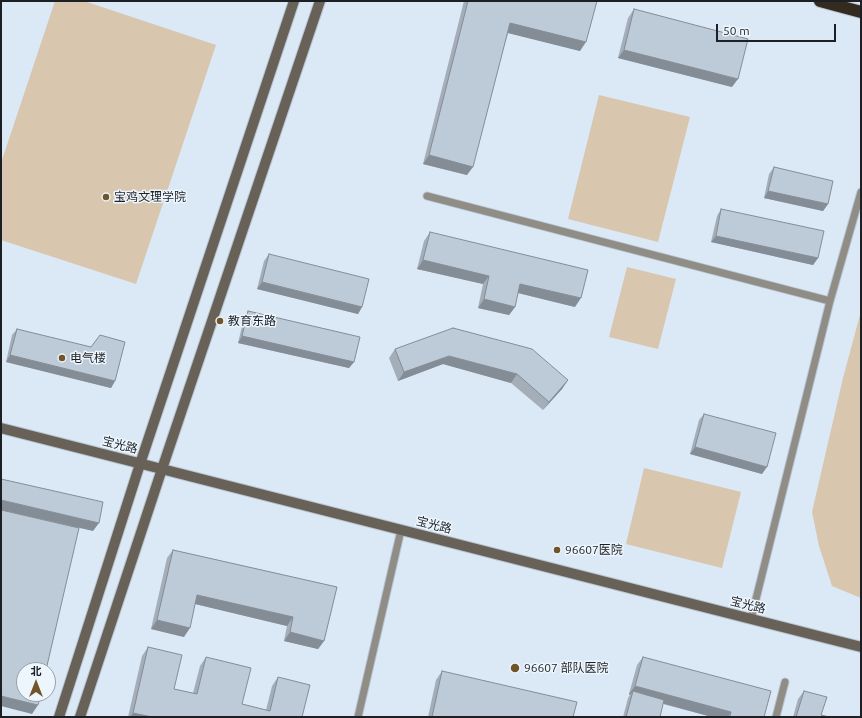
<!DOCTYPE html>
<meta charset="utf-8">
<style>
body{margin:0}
#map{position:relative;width:862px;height:718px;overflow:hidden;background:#dbe8f6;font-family:Ubuntu,"Noto Sans SC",sans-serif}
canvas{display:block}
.frame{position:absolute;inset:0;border:2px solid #1c2025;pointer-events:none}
.north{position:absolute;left:16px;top:662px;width:40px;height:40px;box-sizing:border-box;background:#edf5fd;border:1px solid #99a0a7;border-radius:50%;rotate:0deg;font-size:11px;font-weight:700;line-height:16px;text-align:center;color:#1c2025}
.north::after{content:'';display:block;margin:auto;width:14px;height:18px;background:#725429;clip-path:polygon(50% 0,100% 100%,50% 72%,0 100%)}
.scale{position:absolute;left:716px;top:24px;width:120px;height:18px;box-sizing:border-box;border:2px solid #1c2025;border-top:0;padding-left:5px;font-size:12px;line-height:14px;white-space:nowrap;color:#1c2025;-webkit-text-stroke:3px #edf5fd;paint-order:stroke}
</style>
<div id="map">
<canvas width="862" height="718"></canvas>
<div class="frame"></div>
<div class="north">北</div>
<div class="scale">50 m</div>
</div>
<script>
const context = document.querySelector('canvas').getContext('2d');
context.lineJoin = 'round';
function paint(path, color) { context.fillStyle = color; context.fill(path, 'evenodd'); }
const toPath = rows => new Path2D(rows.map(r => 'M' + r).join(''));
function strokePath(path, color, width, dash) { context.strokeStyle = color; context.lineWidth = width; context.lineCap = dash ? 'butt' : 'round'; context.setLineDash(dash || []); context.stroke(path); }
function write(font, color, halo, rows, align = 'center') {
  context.font = font + ' Ubuntu,"Noto Sans SC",sans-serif'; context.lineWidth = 3; context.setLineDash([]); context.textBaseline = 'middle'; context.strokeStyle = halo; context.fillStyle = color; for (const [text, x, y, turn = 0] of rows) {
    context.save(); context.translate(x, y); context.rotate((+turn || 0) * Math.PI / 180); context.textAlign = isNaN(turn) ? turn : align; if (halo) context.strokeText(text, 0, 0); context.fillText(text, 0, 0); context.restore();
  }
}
paint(toPath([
 [55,1,84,1,216,45,136,284,1,240,1,163],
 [599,95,690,117,658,242,568,219],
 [627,267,676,279,658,349,609,337],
 [861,311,861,598,832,586,819,546,812,512,843,378],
 [644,468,741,492,722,568,626,544]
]), '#d9c6ae');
const lane = toPath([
 [427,196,830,301],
 [751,619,830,301,861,192],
 [358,717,401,530],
 [776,717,785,682]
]);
const secondary = toPath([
 [1,428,861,647],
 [59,717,140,464,294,1],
 [80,717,162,469,320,1]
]);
const highway = toPath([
 [820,1,861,12]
]);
strokePath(lane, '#b9c4d0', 9);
strokePath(secondary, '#b9c4d0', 12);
strokePath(highway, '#b9c4d0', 14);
strokePath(lane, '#908c86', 7);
strokePath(secondary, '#686158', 10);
strokePath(highway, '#332b1f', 12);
paint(toPath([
 [464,1,597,1,580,51,508,33,467,175,423,164],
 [634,9,732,87,618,58,628,18],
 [774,167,828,204,823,211,764,198,769,174],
 [721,209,818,258,813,265,711,242,717,216],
 [430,232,575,307,518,293,515,307,509,315,478,308,483,284,417,269,424,241],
 [269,254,362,307,358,314,257,289,264,261],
 [248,311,354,362,349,368,238,343,244,318],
 [17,329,115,381,111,388,6,362,12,335],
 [395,349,568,380,562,389,543,410,511,383,443,364,398,381,389,358],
 [704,414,762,474,690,454,699,420],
 [173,550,337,587,324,641,318,649,284,641,287,626,195,604,184,637,151,629,167,558],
 [148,647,174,689,193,693,200,666,206,657,242,704,266,710,272,686,278,677,302,717,128,717,142,656],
 [643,657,764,717,712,717,663,704,660,717,623,717,628,698,630,695,629,694,637,665],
 [442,671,573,717,428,717,436,680],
 [804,691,821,715,829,717,793,717,798,699]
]), '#a3aeb9');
paint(toPath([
 [510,23,586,42,580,51,504,32],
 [624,50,738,79,732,87,618,58],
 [429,155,473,167,467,175,423,164],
 [768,191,828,204,823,211,764,198],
 [716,236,818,258,813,265,711,242],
 [423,260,489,276,483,284,417,269],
 [262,282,362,307,358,314,257,289],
 [520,284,581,298,575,307,514,292],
 [484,299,515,307,509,315,478,308],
 [242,336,354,362,349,368,238,343],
 [10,355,115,381,111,388,6,362],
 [449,356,517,374,511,383,443,364,398,381,404,372],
 [568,380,562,389,543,410,549,402],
 [695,447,767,467,762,474,690,454],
 [1,500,99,523,93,531,1,510],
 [197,595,293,617,287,626,191,603],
 [157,620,190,628,184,637,151,629],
 [290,632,324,641,318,649,284,641],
 [635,686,731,712,728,717,712,717,632,695,633,691,630,695,629,694],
 [1,696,38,705,32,714,1,706],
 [133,713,152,717,130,717]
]), '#848d96');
const building = toPath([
 [468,1,597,1,586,42,510,23,473,167,429,155,468,1],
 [634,9,748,39,738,79,624,50,634,9],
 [774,167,833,181,828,204,768,191,774,167],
 [721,209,824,231,818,258,716,236,721,209],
 [430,232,588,270,581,298,520,284,515,307,484,299,489,276,423,260,430,232],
 [269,254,369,279,362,307,262,282,269,254],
 [248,311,360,337,354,362,242,336,248,311],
 [453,328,532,349,568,380,549,402,517,374,449,356,404,372,395,349,453,328],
 [17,329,91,347,100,335,125,342,115,381,10,355,17,329],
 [704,414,776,433,767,467,695,447,704,414],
 [1,479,103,502,99,523,1,500,1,479],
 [1,510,79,528,46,670,24,670,24,694,41,694,38,705,1,696,1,510],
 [173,550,337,587,324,641,290,632,293,617,197,595,190,628,157,620,173,550],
 [148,647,182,655,174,689,197,694,206,657,251,668,242,704,270,711,278,677,310,685,302,717,152,717,133,713,148,647],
 [643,657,771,691,764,717,730,717,731,712,635,686,643,657],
 [442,671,577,702,573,717,432,717,442,671],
 [633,691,664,700,660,717,626,717,633,691],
 [804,691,827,697,821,715,829,717,796,717,804,691]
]);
paint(building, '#bdcad7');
strokePath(building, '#848d96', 1);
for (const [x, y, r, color] of [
 [106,197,4,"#725429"],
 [220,321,4,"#725429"],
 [62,358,4,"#725429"],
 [557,550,4,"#725429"],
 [515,668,5,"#725429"]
]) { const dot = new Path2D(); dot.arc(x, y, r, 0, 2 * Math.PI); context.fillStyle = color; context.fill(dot); strokePath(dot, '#edf5fd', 1.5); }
write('12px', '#1c2025', '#edf5fd', [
 ["宝鸡文理学院",114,197],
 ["教育东路",228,321],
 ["电气楼",70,358],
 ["96607医院",565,550],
 ["96607 部队医院",524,668]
], 'left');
write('12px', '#1c2025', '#edf5fd', [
 ["宝光路",120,445,14],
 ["宝光路",434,525,14],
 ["宝光路",748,605,14]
]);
</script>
